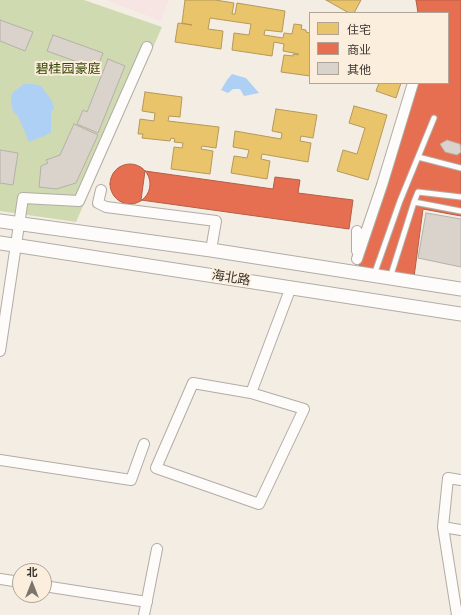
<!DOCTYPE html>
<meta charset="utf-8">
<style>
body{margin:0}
#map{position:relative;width:461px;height:615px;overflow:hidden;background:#f4ede4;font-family:Inter,"Noto Sans SC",sans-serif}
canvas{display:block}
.legend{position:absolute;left:309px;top:12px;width:140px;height:72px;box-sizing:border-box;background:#fbeedd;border:1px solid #aea497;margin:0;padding:5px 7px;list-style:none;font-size:12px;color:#3a352e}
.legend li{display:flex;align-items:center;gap:8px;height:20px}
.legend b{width:20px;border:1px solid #aea497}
.north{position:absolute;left:12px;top:563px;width:40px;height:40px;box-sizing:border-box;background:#fbeedd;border:1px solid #aea497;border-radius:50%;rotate:0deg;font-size:11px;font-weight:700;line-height:16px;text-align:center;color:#3a352e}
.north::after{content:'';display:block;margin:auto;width:14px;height:18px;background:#7b756e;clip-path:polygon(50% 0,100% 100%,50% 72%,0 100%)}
</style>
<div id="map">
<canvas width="461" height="615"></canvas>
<ul class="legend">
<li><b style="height:11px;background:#e9c46a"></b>住宅</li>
<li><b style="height:11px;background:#e76f51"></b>商业</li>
<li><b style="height:11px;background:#d9d3cb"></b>其他</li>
</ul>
<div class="north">北</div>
</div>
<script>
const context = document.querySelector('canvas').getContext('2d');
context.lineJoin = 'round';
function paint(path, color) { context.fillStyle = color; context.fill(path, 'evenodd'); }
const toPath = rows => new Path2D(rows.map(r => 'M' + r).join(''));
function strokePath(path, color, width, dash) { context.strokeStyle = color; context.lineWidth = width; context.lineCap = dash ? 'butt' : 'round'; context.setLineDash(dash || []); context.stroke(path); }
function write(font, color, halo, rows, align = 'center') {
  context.font = font + ' Inter,"Noto Sans SC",sans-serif'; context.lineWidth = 4; context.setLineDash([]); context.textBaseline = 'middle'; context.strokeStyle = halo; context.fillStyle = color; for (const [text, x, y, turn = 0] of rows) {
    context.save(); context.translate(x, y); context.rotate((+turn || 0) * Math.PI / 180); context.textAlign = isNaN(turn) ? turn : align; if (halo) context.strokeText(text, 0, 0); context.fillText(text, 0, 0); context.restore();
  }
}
paint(toPath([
 [106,0,169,0,161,21]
]), '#f7e5e3');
paint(toPath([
 [0,0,84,0,162,27,76,222,0,211]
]), '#d0dab1');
paint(toPath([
 [232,74,246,78,259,93,244,96,240,89,233,89,228,93,221,90,227,80],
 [24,84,33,84,41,86,52,101,54,108,51,113,51,133,29,142,18,116,13,111,11,102,12,93]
]), '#aed0f4');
const homes = toPath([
 [185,0,215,0,234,3,232,14,235,14,237,3,285,11,282,32,265,30,264,35,283,38,284,33,292,34,294,24,302,25,301,29,306,30,306,32,310,33,310,76,281,72,284,55,293,56,293,54,298,55,299,54,283,51,284,44,274,42,272,56,232,50,234,33,249,35,251,24,210,18,208,29,223,31,221,49,175,42,178,23,192,25,182,23,185,0],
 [326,0,361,0,354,13,349,13,326,0],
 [379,83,401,83,396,98,376,91,379,83],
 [145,92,182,97,180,117,169,116,168,121,219,127,216,148,202,146,201,149,213,151,210,174,171,169,174,147,182,148,183,143,174,142,175,139,171,138,170,141,142,138,143,134,138,134,140,119,154,121,155,113,142,111,145,92],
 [354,106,387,115,368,180,337,171,343,150,357,154,365,128,349,123,354,106],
 [276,109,317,115,313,138,301,136,300,141,311,143,308,162,262,154,261,159,270,161,267,179,231,173,234,156,247,158,249,150,233,147,235,131,281,139,282,133,272,131,276,109]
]);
paint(homes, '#e9c46a');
strokePath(homes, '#b49958', 1);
const shops = toPath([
 [416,0,461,0,461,216,423,209,414,277,359,266,416,83,448,83,448,13,418,13,416,0],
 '110 184a20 20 0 1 1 40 0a20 20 0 1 1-40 0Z',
 [145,171,273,189,275,177,300,180,298,193,353,200,349,229,141,200,145,171]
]);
paint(shops, '#e76f51');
strokePath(shops, '#b35e46', 1);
const building = toPath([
 [0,20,33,32,25,51,0,41,0,20],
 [53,35,103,53,97,69,47,51,53,35],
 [108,59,125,66,98,133,77,124,83,110,87,112,108,59],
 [74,124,98,135,76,183,56,189,39,187,41,166,48,163,46,160,60,155,74,124],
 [447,140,460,144,461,152,457,155,445,152,440,144,447,140],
 [0,150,18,153,13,185,0,183,0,150],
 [426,213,461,219,461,267,418,258,426,213]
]);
paint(building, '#d9d3cb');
strokePath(building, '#b6b0aa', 1);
const service = toPath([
 [418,157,461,168],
 [414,202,418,192,461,197],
 [374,275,400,201,434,118],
 [390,278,414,202,461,211]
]);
const minor = toPath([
 [101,190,98,203,106,207,216,221,211,250],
 [357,231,357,251],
 [357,259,382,185,413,83],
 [0,351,23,198,79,201,147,47],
 [251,393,304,409,259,504,156,468,193,383,251,393,291,287],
 [0,460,131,480,144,444],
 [461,480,448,478,443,527,461,530],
 [443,527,457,615],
 [0,579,20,582],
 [44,586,147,602],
 [144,615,157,549]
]);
const tertiary = toPath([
 [0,221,211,250,461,289],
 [0,243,461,314]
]);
strokePath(service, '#b1aca5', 7);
strokePath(minor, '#b1aca5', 12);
strokePath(tertiary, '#b1aca5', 15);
strokePath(service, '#fdfcfb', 5);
strokePath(minor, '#fdfcfb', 10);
strokePath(tertiary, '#fdfcfb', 13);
write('13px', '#324400', '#fbeedd', [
 ["碧桂园豪庭",68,69]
]);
write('13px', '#3a352e', '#fbeedd', [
 ["海北路",231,278,9]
]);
</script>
